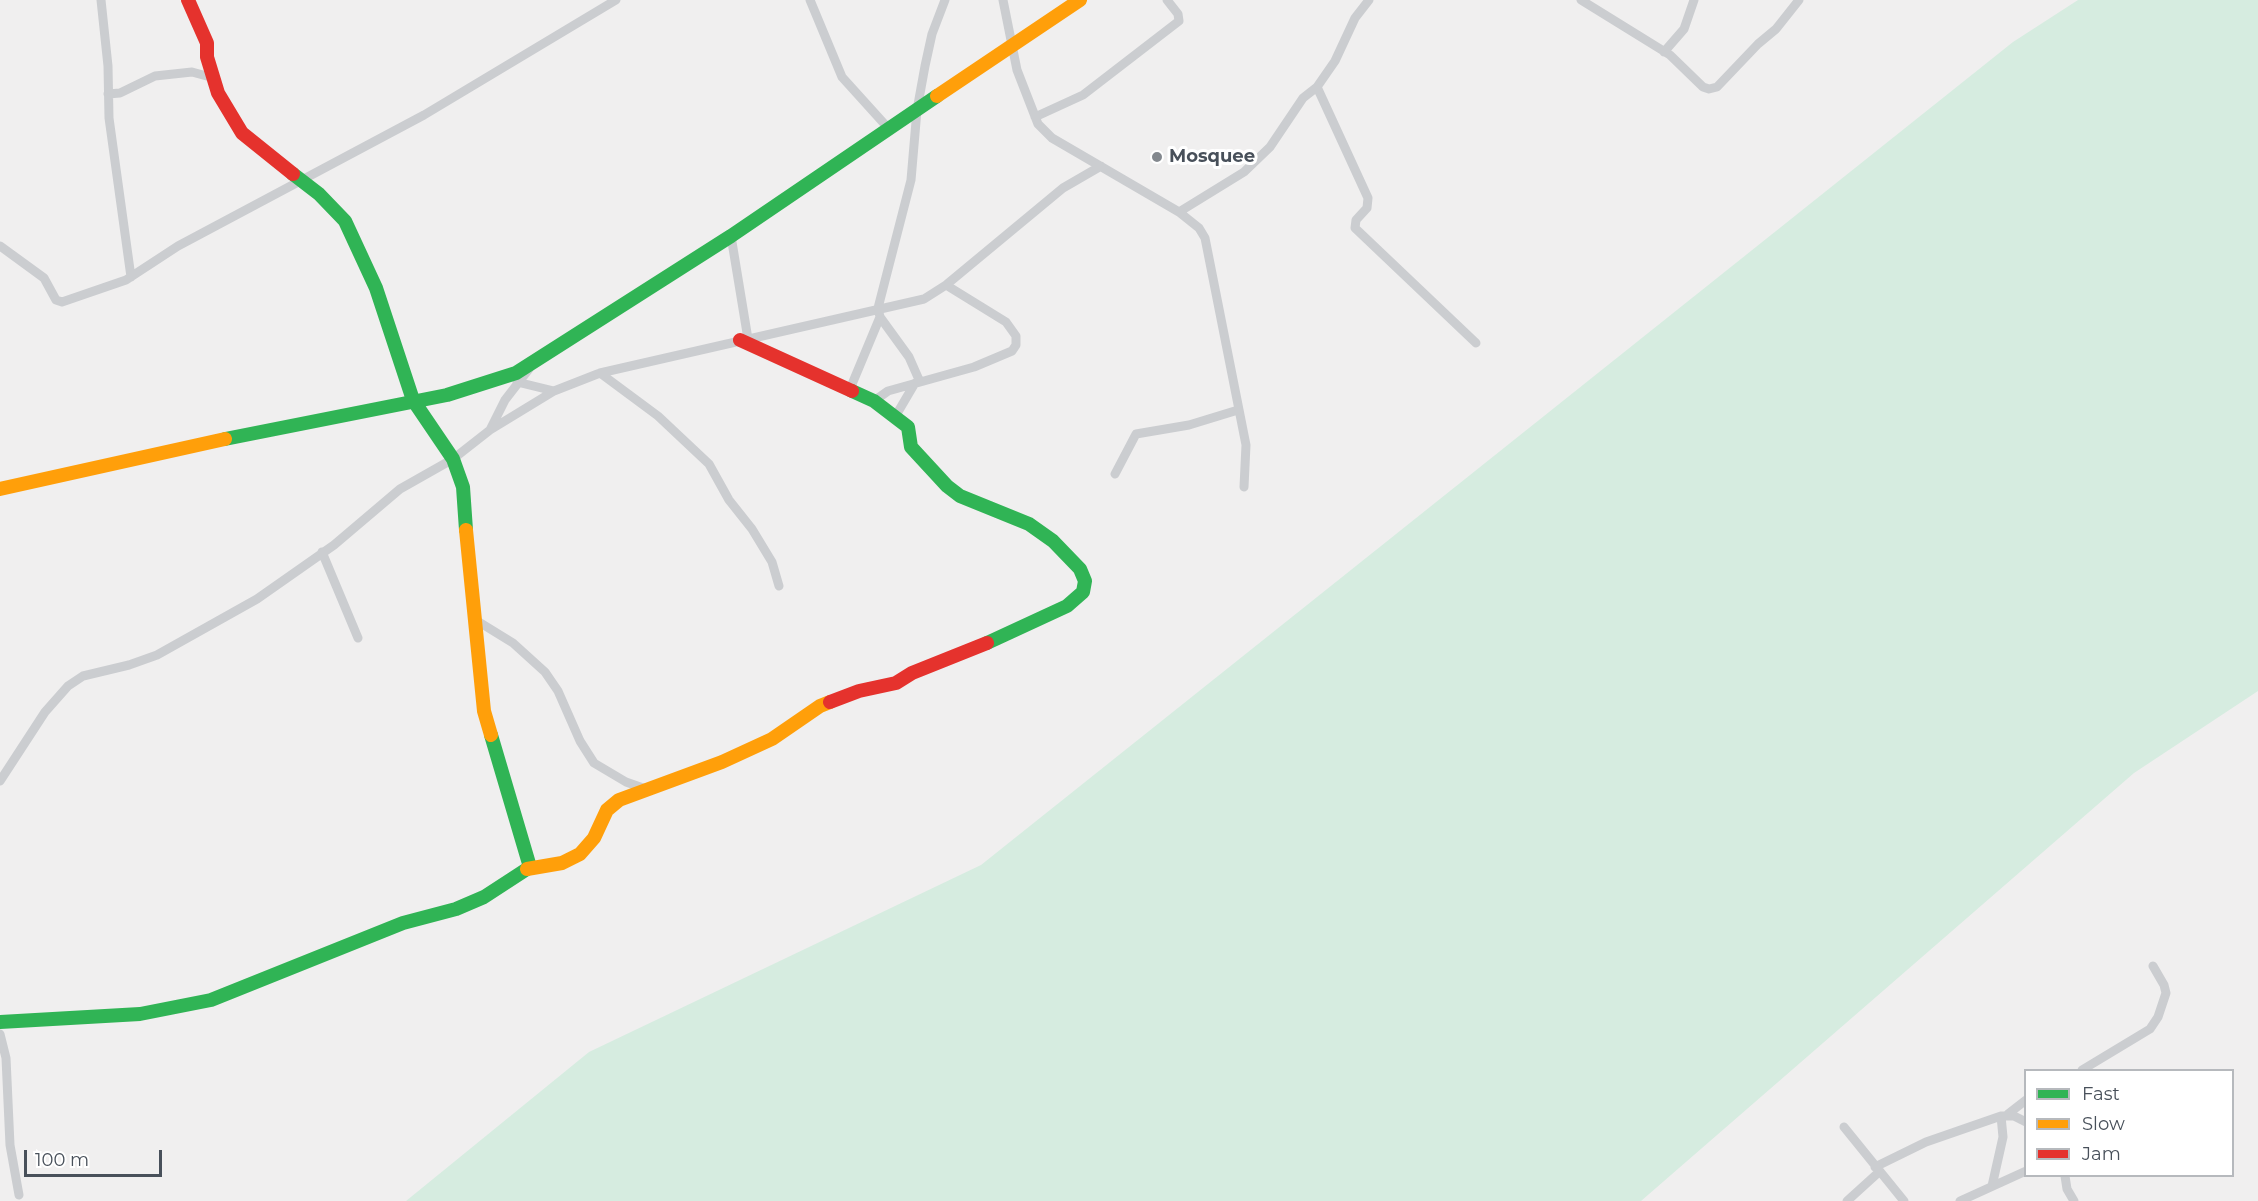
<!DOCTYPE html>
<style>
body{margin:0}
#map{position:relative;width:2258px;height:1201px;overflow:hidden;background:#f0efef;font-family:Montserrat,sans-serif}
canvas{display:block}
.legend{position:absolute;left:2024px;top:1069px;width:210px;height:108px;box-sizing:border-box;background:#fff;border:2px solid #b6b9bd;margin:0;padding:8px 10px;list-style:none;font-size:18px;color:#48505a}
.legend li{display:flex;align-items:center;gap:12px;height:30px}
.legend b{width:30px;border:2px solid #b6b9bd}
.scale{position:absolute;left:24px;top:1150px;width:138px;height:27px;box-sizing:border-box;border:3px solid #48505a;border-top:0;padding-left:8px;font-size:18px;line-height:21px;white-space:nowrap;color:#48505a;-webkit-text-stroke:4px #fff;paint-order:stroke}
</style>
<div id="map">
<canvas width="2258" height="1201"></canvas>
<ul class="legend">
<li><b style="height:8px;background:#30b455"></b>Fast</li>
<li><b style="height:8px;background:#ff9f0a"></b>Slow</li>
<li><b style="height:8px;background:#e5322d"></b>Jam</li>
</ul>
<div class="scale">100 m</div>
</div>
<script>
const context = document.querySelector('canvas').getContext('2d');
context.lineJoin = 'round';
function paint(path, color) { context.fillStyle = color; context.fill(path, 'evenodd'); }
const toPath = rows => new Path2D(rows.map(r => 'M' + r).join(''));
function strokePath(path, color, width, dash) { context.strokeStyle = color; context.lineWidth = width; context.lineCap = dash ? 'butt' : 'round'; context.setLineDash(dash || []); context.stroke(path); }
function write(font, color, halo, rows, align = 'center') {
  context.font = font + ' Montserrat,sans-serif'; context.lineWidth = 6; context.setLineDash([]); context.textBaseline = 'middle'; context.strokeStyle = halo; context.fillStyle = color; for (const [text, x, y, turn = 0] of rows) {
    context.save(); context.translate(x, y); context.rotate((+turn || 0) * Math.PI / 180); context.textAlign = isNaN(turn) ? turn : align; if (halo) context.strokeText(text, 0, 0); context.fillText(text, 0, 0); context.restore();
  }
}
paint(toPath([
 [2078,0,2258,0,2258,691,2134,773,1641,1201,406,1201,589,1052,981,865,2013,42]
]), '#d6ece0');
strokePath(toPath([
 [101,0,108,66,109,118,131,277],
 [810,0,842,77,889,129],
 [1003,0,1017,70,1038,124,1052,138,1179,212,1199,228,1205,238,1246,445,1244,487],
 [1581,0,1670,55,1703,87,1709,89,1717,87,1758,44,1776,29,1799,0],
 [1664,52,1684,29,1694,0],
 [1317,87,1368,198,1367,208,1356,220,1355,228,1476,343],
 [108,94,120,93,155,76,192,72,214,78],
 [1035,117,1083,95,1179,21,1178,14,1167,0],
 [1179,212,1244,172,1270,147,1303,98,1317,87,1335,61,1355,18,1369,0],
 [731,236,748,339],
 [0,246,44,278,56,300,62,302,126,280,178,246,424,115,616,0],
 [600,373,658,416,709,464,729,500,752,529,772,562,779,586],
 [517,382,554,391],
 [920,382,909,357,880,317,878,308,911,180,917,110,925,66,932,34,945,0],
 [850,389,880,317],
 [874,401,888,391,974,367,1012,351,1016,345,1016,336,1006,322,946,285],
 [895,417,915,383],
 [490,430,554,391,600,373,924,299,946,285,1063,188,1101,166],
 [1115,474,1136,434,1189,425,1238,410],
 [322,552,358,638],
 [474,619,513,643,545,672,558,691,580,741,594,763,626,782,646,789],
 [0,781,45,712,68,686,83,676,129,665,157,655,257,599,334,545,400,489,453,459,490,430,505,400,529,369],
 [0,1034,6,1058,10,1145,19,1195],
 [2082,1070,2150,1029,2158,1017,2166,993,2164,985,2153,966],
 [2008,1114,2026,1100],
 [1844,1127,1904,1201],
 [1875,1167,1926,1142,2001,1116,2014,1116,2026,1122],
 [2065,1176,2067,1189,2074,1201],
 [1992,1186,2003,1137,2001,1116],
 [1847,1201,1879,1172],
 [1960,1201,2026,1171]
]), '#cbcdd0', 9);
strokePath(toPath([
 [293,174,319,194,345,221,376,288,413,400,453,459,463,487,466,530],
 [852,391,874,401,908,427,911,447,947,486,960,496,1029,524,1053,541,1080,569,1085,581,1083,592,1067,606,987,643],
 [225,439,447,395,516,373,731,236,937,96],
 [491,735,530,867],
 [0,1022,140,1014,211,1000,403,923,456,909,484,897,527,869]
]), '#30b455', 14);
strokePath(toPath([
 [937,96,1080,0],
 [0,489,225,439],
 [466,530,484,711,491,735],
 [527,869,562,863,580,854,594,838,607,810,619,800,722,762,772,739,820,706,830,702]
]), '#ff9f0a', 14);
strokePath(toPath([
 [188,0,207,43,207,57,218,93,242,133,293,174],
 [740,340,852,391],
 [830,702,859,691,896,683,912,673,987,643]
]), '#e5322d', 14);
for (const [x, y, r, color] of [
 [1157,157,6,"#83888e"]
]) { const dot = new Path2D(); dot.arc(x, y, r, 0, 2 * Math.PI); context.fillStyle = color; context.fill(dot); strokePath(dot, '#fff', 2); }
write('bold 18px', '#48505a', '#fff', [
 ["Mosquee",1169,157]
], 'left');
</script>
